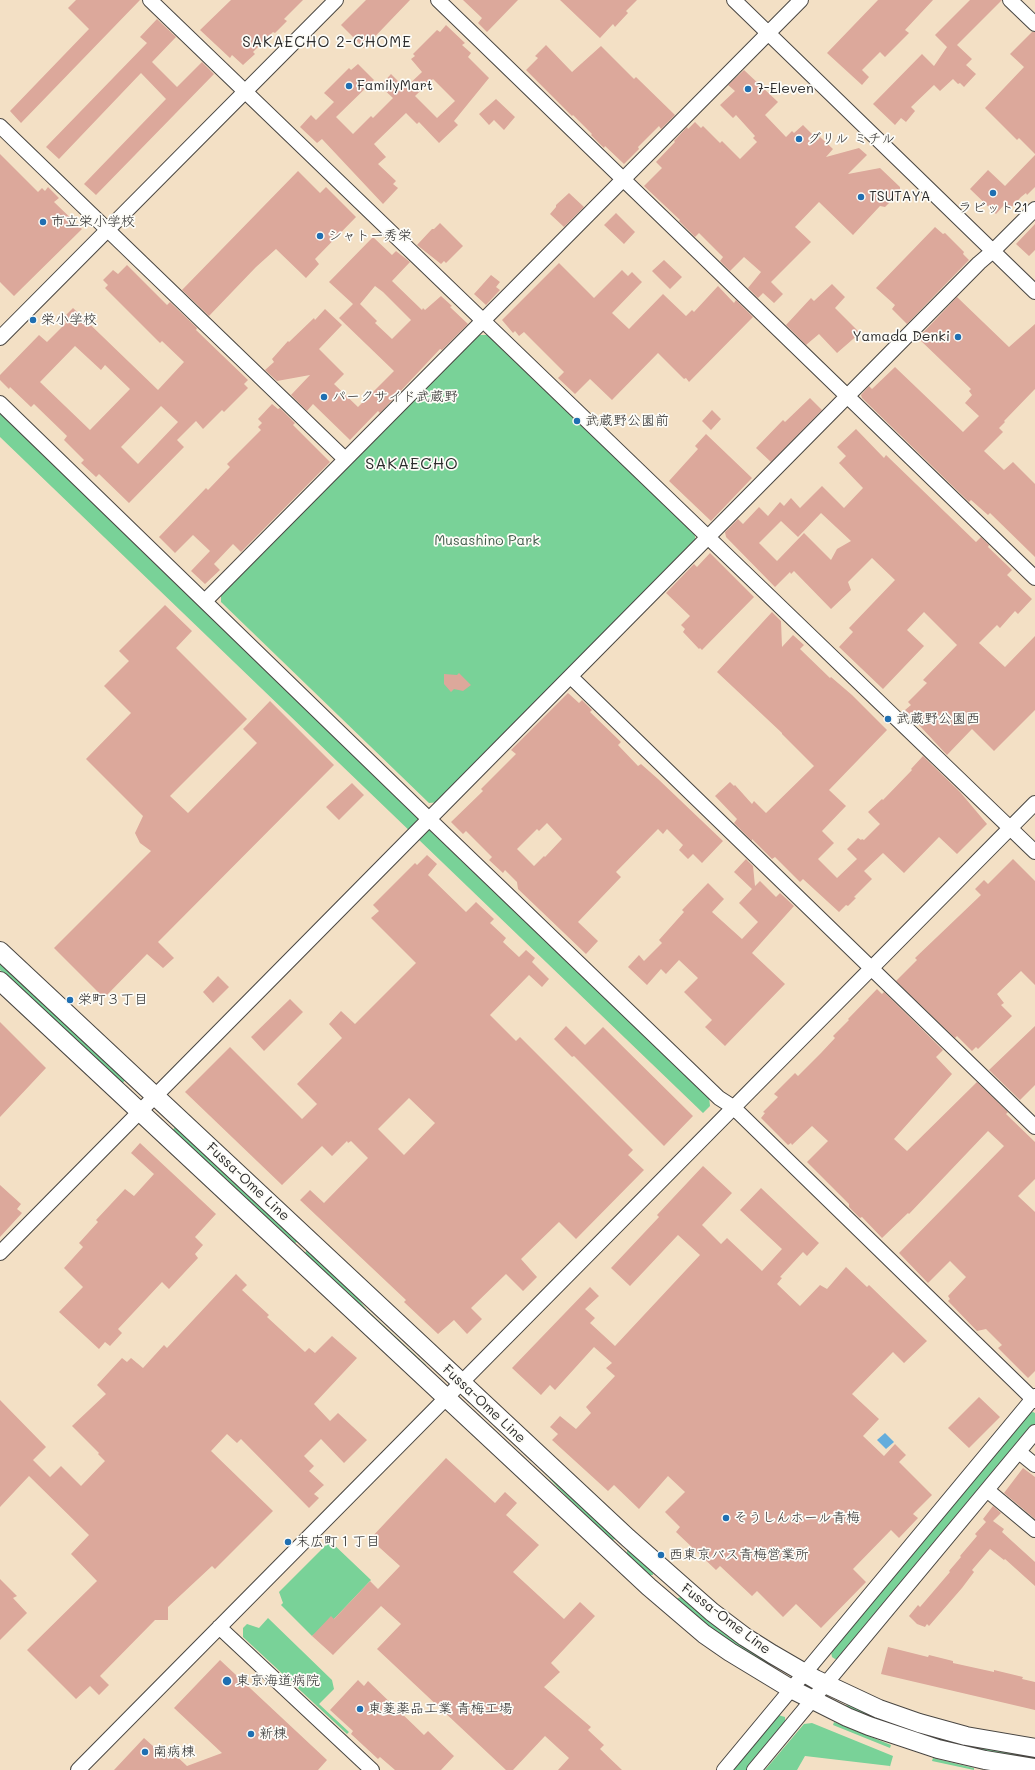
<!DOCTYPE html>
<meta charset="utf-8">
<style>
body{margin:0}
canvas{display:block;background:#f3e0c5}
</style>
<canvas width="1035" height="1770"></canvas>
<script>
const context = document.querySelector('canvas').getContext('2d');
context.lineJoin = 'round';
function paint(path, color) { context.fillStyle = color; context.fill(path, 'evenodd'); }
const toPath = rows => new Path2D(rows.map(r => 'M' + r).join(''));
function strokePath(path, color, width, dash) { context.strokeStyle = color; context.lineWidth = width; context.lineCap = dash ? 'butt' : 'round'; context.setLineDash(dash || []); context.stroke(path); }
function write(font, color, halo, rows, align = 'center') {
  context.font = font + ' Mali,"Klee One",sans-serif'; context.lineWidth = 3.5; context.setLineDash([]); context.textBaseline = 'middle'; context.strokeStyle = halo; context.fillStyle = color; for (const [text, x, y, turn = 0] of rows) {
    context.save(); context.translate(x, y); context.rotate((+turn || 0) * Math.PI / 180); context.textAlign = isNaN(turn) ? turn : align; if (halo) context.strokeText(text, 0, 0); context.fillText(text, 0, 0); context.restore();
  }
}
paint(toPath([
 [479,335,489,335,694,530,696,544,440,802,429,803,221,602,221,595],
 [0,413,709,1097,710,1106,703,1113,0,437],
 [0,964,125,1080,122,1084,0,970],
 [175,1127,298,1240,297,1242,295,1243,173,1130],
 [307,1250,350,1289,367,1310,426,1365,426,1367,365,1312,353,1297,305,1253],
 [1033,1412,1035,1413,1035,1425,841,1658,835,1659,832,1657,831,1652,1028,1413],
 [540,1468,616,1538,616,1539,612,1540,559,1489],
 [330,1541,371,1580,334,1619,312,1636,281,1605,283,1603,279,1592],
 [627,1550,630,1550,653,1572,653,1575,650,1575,627,1554],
 [681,1597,707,1619,771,1664,771,1666,769,1666,740,1649,705,1623,677,1600,678,1598],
 [268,1618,332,1680,334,1689,319,1704,349,1732,347,1734,243,1637,243,1628,247,1624,259,1628],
 [848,1705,878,1718,917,1732,965,1745,1035,1758,1035,1762,965,1750,876,1722,845,1706],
 [778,1715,785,1717,785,1725,747,1770,730,1770],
 [834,1722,891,1745,890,1748,833,1725],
 [812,1723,893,1756,889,1770,890,1766,805,1756,797,1770,765,1770,804,1724],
 [933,1758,974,1768,974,1770,932,1761]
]), '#79d298');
paint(toPath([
 [885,1433,894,1442,886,1449,877,1440]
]), '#64addc');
paint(toPath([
 [76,0,140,0,21,123,10,111,89,29,68,8],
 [231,0,303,0,284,19,287,21,275,33,273,32,253,52,255,54,243,65,232,55,230,58,200,30],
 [366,0,410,0,364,48,341,25],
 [463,0,518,0,487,32,478,23,482,18],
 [560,0,637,0,626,11,628,13,615,27,613,24,600,38],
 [878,0,933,0,905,30,909,33,885,57,880,52,862,70,869,77,862,85,827,53],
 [970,0,1002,0,957,45,972,59,966,65,976,74,964,87,960,83,958,84,953,79,940,91,934,85,911,107,915,111,906,122,901,118,895,125,873,104,922,54,934,66,947,47,935,35],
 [157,19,176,37,152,62,177,87,202,62,214,74,96,195,84,184,166,99,141,73,59,159,46,147,147,43,140,37],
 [446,25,465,43,462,45,471,53,468,57,489,78,454,121,458,125,439,143,419,122,417,124,406,113,374,144,386,157,378,164,396,181,393,184,398,188,383,204,322,139,317,143,300,127,311,115,316,120,334,102,324,93,349,68,351,70,358,64,374,80,336,117,353,134,371,116,373,118,393,98,380,86,391,74,405,88,422,72,411,59,415,56,413,54,437,30,440,32],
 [433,79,455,101,437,118,415,96],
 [1032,32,1035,32,1035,154,1019,138,1017,140,985,108,1024,67,1010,54],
 [546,45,572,72,601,46,634,79,636,77,675,115,661,129,659,126,638,147,639,149,624,164,605,146,604,148,591,135,592,134,573,115,572,116,526,70,538,58,535,56],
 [744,70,778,102,765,115,786,137,792,131,794,133,803,125,818,140,820,137,833,149,826,157,859,148,867,155,848,174,880,168,900,187,900,192,885,207,880,206,853,235,819,202,795,227,811,242,771,282,783,294,774,303,763,293,758,298,748,288,761,272,744,257,730,271,720,261,723,257,699,233,695,237,679,221,680,220,644,186,662,168,656,162,675,142,674,141,687,127,688,129,695,122,701,128,703,126,720,143,722,141,740,159,757,142,753,138,755,136,736,115,733,118,720,105,735,91,728,85],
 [496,99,515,117,504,130,494,120,489,125,479,114],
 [0,154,38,192,42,188,45,191,48,187,59,198,54,202,82,229,14,296,0,282],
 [1035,155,1035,187,1027,195,1026,193,1021,197,1009,210,1004,205,996,214,970,189,988,170,1005,186],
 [298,171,320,193,326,187,356,217,315,259,319,264,306,278,276,249,256,267,209,316,182,290],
 [569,193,584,207,564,227,550,214,556,207,556,205],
 [616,213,635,232,624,244,604,225],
 [440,223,463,246,446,263,444,261,441,264,417,245,432,229,434,229],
 [1035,224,1035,250,1029,256,1016,244],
 [935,227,943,234,945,233,964,252,963,254,969,260,907,324,892,309,895,305,876,288],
 [373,237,392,255,396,251,410,262,392,281,422,310,423,308,425,310,441,296,452,306,450,307,468,324,442,350,440,349,380,413,378,411,350,440,313,404,307,411,291,395,310,375,277,381,265,370,274,362,272,359,288,341,289,342,314,318,315,320,325,309,342,325,319,349,344,374,334,384,358,407,394,371,339,318,353,304,329,282],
 [375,286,383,292,411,320,392,339,375,323,377,321,360,304],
 [664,260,682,277,670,289,652,271],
 [559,263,594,298,622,270,628,276,632,272,642,282,612,313,629,329,663,294,686,316,692,310,694,312,718,286,734,303,736,300,753,317,689,382,686,378,684,379,658,353,612,400,590,379,575,394,558,378,564,372,524,332,519,336,515,331,513,333,502,320],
 [127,265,167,305,170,302,197,328,196,330,248,380,244,384,248,388,224,412,222,410,203,429,196,421,177,440,184,447,129,503,99,474,96,477,81,463,84,460,64,440,67,436,34,404,31,407,10,387,9,389,0,380,0,375,39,335,47,342,66,323,62,319,73,308,158,390,184,362,162,341,160,343,105,288,108,285,103,280,113,270,118,274],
 [75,346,101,370,105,365,130,389,90,430,40,382],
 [161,406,178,422,138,464,121,447],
 [491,275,500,282,496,287,500,290,486,305,474,294],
 [832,284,845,297,835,308,860,333,837,353,819,334,806,345,786,325,811,298,814,301],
 [957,297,1009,347,1035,324,1035,389,1004,421,1005,422,999,428,1003,432,984,451,1004,470,1013,462,1035,484,1035,557,990,513,988,515,971,500,969,502,862,398,861,395,869,386,872,389,895,367,963,432,979,416,965,403,972,395,969,391,971,389,918,338],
 [810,398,822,410,771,462,756,448,783,420,785,422],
 [272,404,278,409,280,408,295,423,293,425,330,462,241,552,233,544,214,564,220,570,205,584,191,571,210,551,193,535,175,553,159,537,206,488,208,490,230,467,227,464,261,430,258,427,262,423,258,419],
 [712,410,721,419,711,430,702,421],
 [856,429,884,458,886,455,976,542,981,537,989,545,988,547,1012,570,1007,575,1032,599,1018,614,1015,611,1000,628,997,625,979,643,1005,667,1035,636,1035,710,994,751,972,729,947,755,905,710,911,705,908,702,927,683,923,680,957,645,924,612,907,630,924,646,883,689,839,647,853,632,849,628,895,580,872,558,848,582,851,590,831,609,794,571,791,574,790,572,775,587,726,537,725,532,738,519,743,524,759,507,768,516,780,502,784,506,791,498,800,508,822,486,844,508,863,488,839,463,846,456,837,447],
 [821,513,851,541,837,549,831,560,804,533,777,561,759,543,781,521,798,537],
 [706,434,752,478,711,521,669,481,698,449,695,446],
 [710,553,754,597,702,650,700,648,699,649,683,632,685,629,681,625,690,616,666,593,694,564,697,567],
 [165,605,192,631,176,648,247,719,170,796,188,813,257,743,243,729,270,701,334,765,158,942,174,958,163,968,147,954,104,998,54,948,151,851,140,843,135,833,143,816,86,759,131,713,104,686,129,661,119,651],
 [772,612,781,621,782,647,793,635,804,645,800,649,830,678,831,677,852,695,887,730,829,790,846,806,822,831,834,843,818,859,837,878,857,859,847,849,858,838,861,840,862,839,864,840,880,824,868,812,882,799,883,800,912,770,911,769,923,756,960,792,987,824,957,854,939,837,904,873,883,853,864,871,872,879,854,897,856,898,848,906,846,905,839,912,803,879,800,882,775,857,772,859,752,839,752,841,734,823,737,819,715,796,730,782,734,786,735,785,752,804,754,801,766,813,814,766,782,734,782,733,717,672],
 [459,673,471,685,463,691,454,689,451,692,444,684,444,674,457,675],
 [568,693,579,703,582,700,592,710,590,712,621,742,618,745,638,766,641,764,658,779,723,841,702,863,693,854,688,859,679,850,683,845,667,829,663,834,658,829,616,872,621,877,578,922,598,941,586,954,518,889,517,882,505,870,503,873,489,860,492,857,466,831,463,834,451,822,483,791,481,789,516,754,511,750],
 [547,823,562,839,545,857,544,856,534,866,517,849,537,829,539,831],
 [352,783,364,795,339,820,326,807],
 [427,855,437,864,428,875,466,912,476,902,494,919,490,923,506,938,503,942,519,957,526,950,535,958,532,962,549,979,542,987,529,975,490,1015,516,1041,520,1037,633,1150,628,1155,644,1170,576,1239,559,1222,521,1259,537,1277,523,1291,506,1274,471,1308,482,1319,467,1334,454,1320,438,1334,404,1302,406,1300,300,1200,310,1190,324,1203,368,1158,351,1141,348,1143,347,1141,332,1156,322,1146,282,1185,185,1092,230,1047,302,1119,317,1104,297,1084,342,1038,329,1024,341,1011,355,1024,416,963,371,918,379,911,373,905,415,863,417,865],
 [409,1098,435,1123,404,1155,378,1129],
 [746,859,753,866,755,886,760,881,776,897,780,893,794,906,752,953,785,984,725,1046,705,1027,712,1020,684,992,698,978,679,960,666,974,661,969,647,985,628,967,639,955,644,961,662,943,659,940,684,912,682,910,708,883,724,899,712,912,742,939,758,922,739,903,752,889,734,872],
 [1013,859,1035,881,1035,985,1021,971,997,994,1004,1003,1001,1005,1012,1016,978,1049,976,1047,972,1051,957,1036,955,1038,896,981,917,960,915,958,981,895,975,889,984,880,988,884],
 [218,976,229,987,213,1003,203,992],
 [877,989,882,994,884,992,943,1050,936,1057,952,1074,894,1139,907,1151,977,1082,1008,1112,1006,1114,1035,1142,1035,1179,1018,1196,1035,1212,1035,1371,1028,1378,998,1348,1002,1345,986,1329,977,1331,948,1301,950,1299,948,1296,966,1277,950,1261,928,1283,899,1253,1004,1146,988,1131,909,1214,908,1213,882,1238,862,1217,860,1218,849,1207,849,1204,807,1162,828,1141,812,1126,792,1145,791,1143,788,1145,761,1118,765,1113,763,1112,778,1097,774,1094,795,1073,798,1076,821,1053,835,1038,833,1036,849,1020,848,1019],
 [290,999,303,1012,264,1051,251,1037],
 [0,1022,46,1068,0,1117],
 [566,1026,585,1045,603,1027,693,1116,664,1146,574,1056,572,1057,554,1039],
 [1035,1026,1035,1085,1020,1100,989,1070],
 [140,1143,216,1214,195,1237,203,1245,195,1254,198,1258,169,1289,162,1282,118,1329,122,1333,110,1346,105,1342,99,1349,59,1312,83,1287,64,1268,83,1247,79,1243,98,1222,96,1220,125,1189,134,1196,154,1174,131,1153],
 [703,1166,732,1193,702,1225,721,1244,727,1238,762,1271,782,1249,740,1210,761,1188,819,1243,807,1256,803,1252,780,1277,782,1278,777,1284,800,1306,820,1285,827,1289,846,1267,867,1287,869,1285,927,1341,904,1363,893,1352,852,1394,879,1419,863,1436,884,1456,895,1444,906,1455,899,1462,932,1495,913,1514,918,1518,899,1538,891,1530,853,1569,866,1582,821,1628,796,1604,783,1617,757,1591,752,1596,720,1566,716,1570,676,1532,680,1527,665,1512,685,1492,668,1476,639,1509,614,1485,608,1491,552,1440,558,1434,550,1427,560,1416,576,1429,591,1413,586,1407,615,1376,606,1368,612,1363,594,1347,555,1390,550,1385,541,1395,512,1368,590,1287,599,1296,585,1309,595,1318,590,1323,615,1346,700,1255,678,1235,630,1286,611,1268,659,1217,657,1215],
 [0,1185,21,1204,17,1209,22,1213,0,1237],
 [236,1274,247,1285,242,1290,269,1315,267,1317,305,1352,309,1348,315,1353,332,1336,357,1358,314,1404,330,1421,338,1413,367,1440,344,1463,321,1439,304,1456,314,1466,309,1471,324,1485,314,1494,319,1498,309,1508,241,1439,237,1443,227,1434,211,1451,273,1511,215,1569,212,1566,168,1607,168,1620,155,1620,100,1676,109,1685,99,1695,90,1686,76,1699,27,1650,97,1581,71,1554,89,1535,29,1476,0,1507,0,1400,46,1447,33,1460,50,1477,61,1466,81,1486,105,1461,98,1454,99,1453,72,1426,106,1394,97,1385,122,1358,127,1362,131,1358,143,1368,164,1345,167,1348],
 [979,1397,1000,1417,969,1448,948,1428],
 [446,1458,495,1503,505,1492,517,1503,506,1515,539,1545,513,1572,564,1619,580,1602,595,1616,551,1663,560,1672,544,1687,591,1727,588,1730,604,1745,600,1749,622,1770,558,1770,569,1758,545,1736,513,1770,506,1770,377,1649,401,1624,381,1606,333,1655,312,1636,331,1616,334,1619,370,1581,378,1589,400,1566,370,1539],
 [1023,1468,1035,1477,1035,1519,1004,1493],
 [993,1506,1001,1513,993,1521,1004,1529,1002,1532,1035,1562,1035,1586,1005,1559,1004,1560,990,1549,972,1570,974,1572,962,1588,929,1626,927,1624,925,1627,917,1624,909,1616,918,1605,920,1607,950,1572,949,1571,961,1557,960,1556,977,1536,975,1534,986,1522,983,1519],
 [0,1579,17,1596,13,1598,27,1613,0,1640],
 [888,1647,928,1657,929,1655,953,1661,953,1663,994,1672,994,1670,1023,1677,1022,1679,1035,1682,1035,1710,881,1674],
 [220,1660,327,1760,318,1770,114,1770,144,1738,163,1755,169,1749,187,1766,222,1753,174,1708],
 [358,1680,364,1686,368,1681,424,1735,428,1731,454,1756,441,1770,395,1770,380,1757,378,1759,351,1734,353,1731,330,1710]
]), '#dca89b');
const minor = toPath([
 [150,0,1035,852],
 [438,0,1035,578],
 [734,0,1035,292],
 [1010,0,1035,24],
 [0,126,345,459],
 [0,338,336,0],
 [0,403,429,819,719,1098,733,1107,1035,1401],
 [205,601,801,0],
 [571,677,1035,1127],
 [0,1253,979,263,993,251,1035,209],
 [1019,1452,1035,1465],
 [987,1490,1035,1530],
 [219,1627,372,1770],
 [78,1770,1035,803],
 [724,1770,1035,1396],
 [754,1770,1035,1432]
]);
const major = toPath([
 [0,951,628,1538,712,1612,745,1637,772,1654,815,1679,879,1709,919,1723,966,1736,1035,1748],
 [0,981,649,1587,704,1634,730,1652,791,1689,847,1717,869,1726,938,1749,985,1760,1035,1768]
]);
strokePath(minor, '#494642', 16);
strokePath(major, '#494642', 20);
strokePath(minor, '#fff', 14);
strokePath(major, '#fff', 18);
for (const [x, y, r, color] of [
 [349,86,4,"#1f6fb2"],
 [748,89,4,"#1f6fb2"],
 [799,139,4,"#1f6fb2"],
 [993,193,4,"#1f6fb2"],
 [861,197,4,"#1f6fb2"],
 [43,222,4,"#1f6fb2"],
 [320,236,4,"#1f6fb2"],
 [33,320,4,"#1f6fb2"],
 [958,337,4,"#1f6fb2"],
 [324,397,4,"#1f6fb2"],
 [577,421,4,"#1f6fb2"],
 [888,719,4,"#1f6fb2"],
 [70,1000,4,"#1f6fb2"],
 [726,1518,4,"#1f6fb2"],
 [288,1542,4,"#1f6fb2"],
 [661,1555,4,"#1f6fb2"],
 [227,1681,5,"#1f6fb2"],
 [360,1709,4,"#1f6fb2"],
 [251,1734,4,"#1f6fb2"],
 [145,1752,4,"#1f6fb2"]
]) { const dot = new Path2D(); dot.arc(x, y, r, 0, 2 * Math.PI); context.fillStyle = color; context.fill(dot); strokePath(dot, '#fdfcf7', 1.5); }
write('14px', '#2b2b2b', '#fdfcf7', [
 ["FamilyMart",357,86],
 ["7-Eleven",756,89],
 ["グリル ミチル",807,139],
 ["TSUTAYA",869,197],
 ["ラビット21",993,208,"center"],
 ["市立栄小学校",51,222],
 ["シャトー秀栄",328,236],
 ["栄小学校",41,320],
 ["Yamada Denki",950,337,"right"],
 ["パークサイド武蔵野",332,397],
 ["武蔵野公園前",585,421],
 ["武蔵野公園西",896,719],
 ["栄町３丁目",78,1000],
 ["そうしんホール青梅",734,1518],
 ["末広町１丁目",296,1542],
 ["西東京バス青梅営業所",669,1555],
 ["東京海道病院",236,1681],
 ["東菱薬品工業 青梅工場",368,1709],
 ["新棟",259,1734],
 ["南病棟",153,1752]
], 'left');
write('14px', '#425d4c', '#fdfcf7', [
 ["Musashino Park",487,541]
]);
write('14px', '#2b2b2b', '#fdfcf7', [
 ["Fussa-Ome Line",248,1182,43],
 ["Fussa-Ome Line",484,1404,43],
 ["Fussa-Ome Line",726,1619,37]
]);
context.letterSpacing = '1px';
write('15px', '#2b2b2b', '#fdfcf7', [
 ["SAKAECHO 2-CHOME",327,42]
]);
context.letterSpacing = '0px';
context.letterSpacing = '1px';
write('16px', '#2b2b2b', '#fdfcf7', [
 ["SAKAECHO",412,464]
]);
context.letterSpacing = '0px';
</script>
